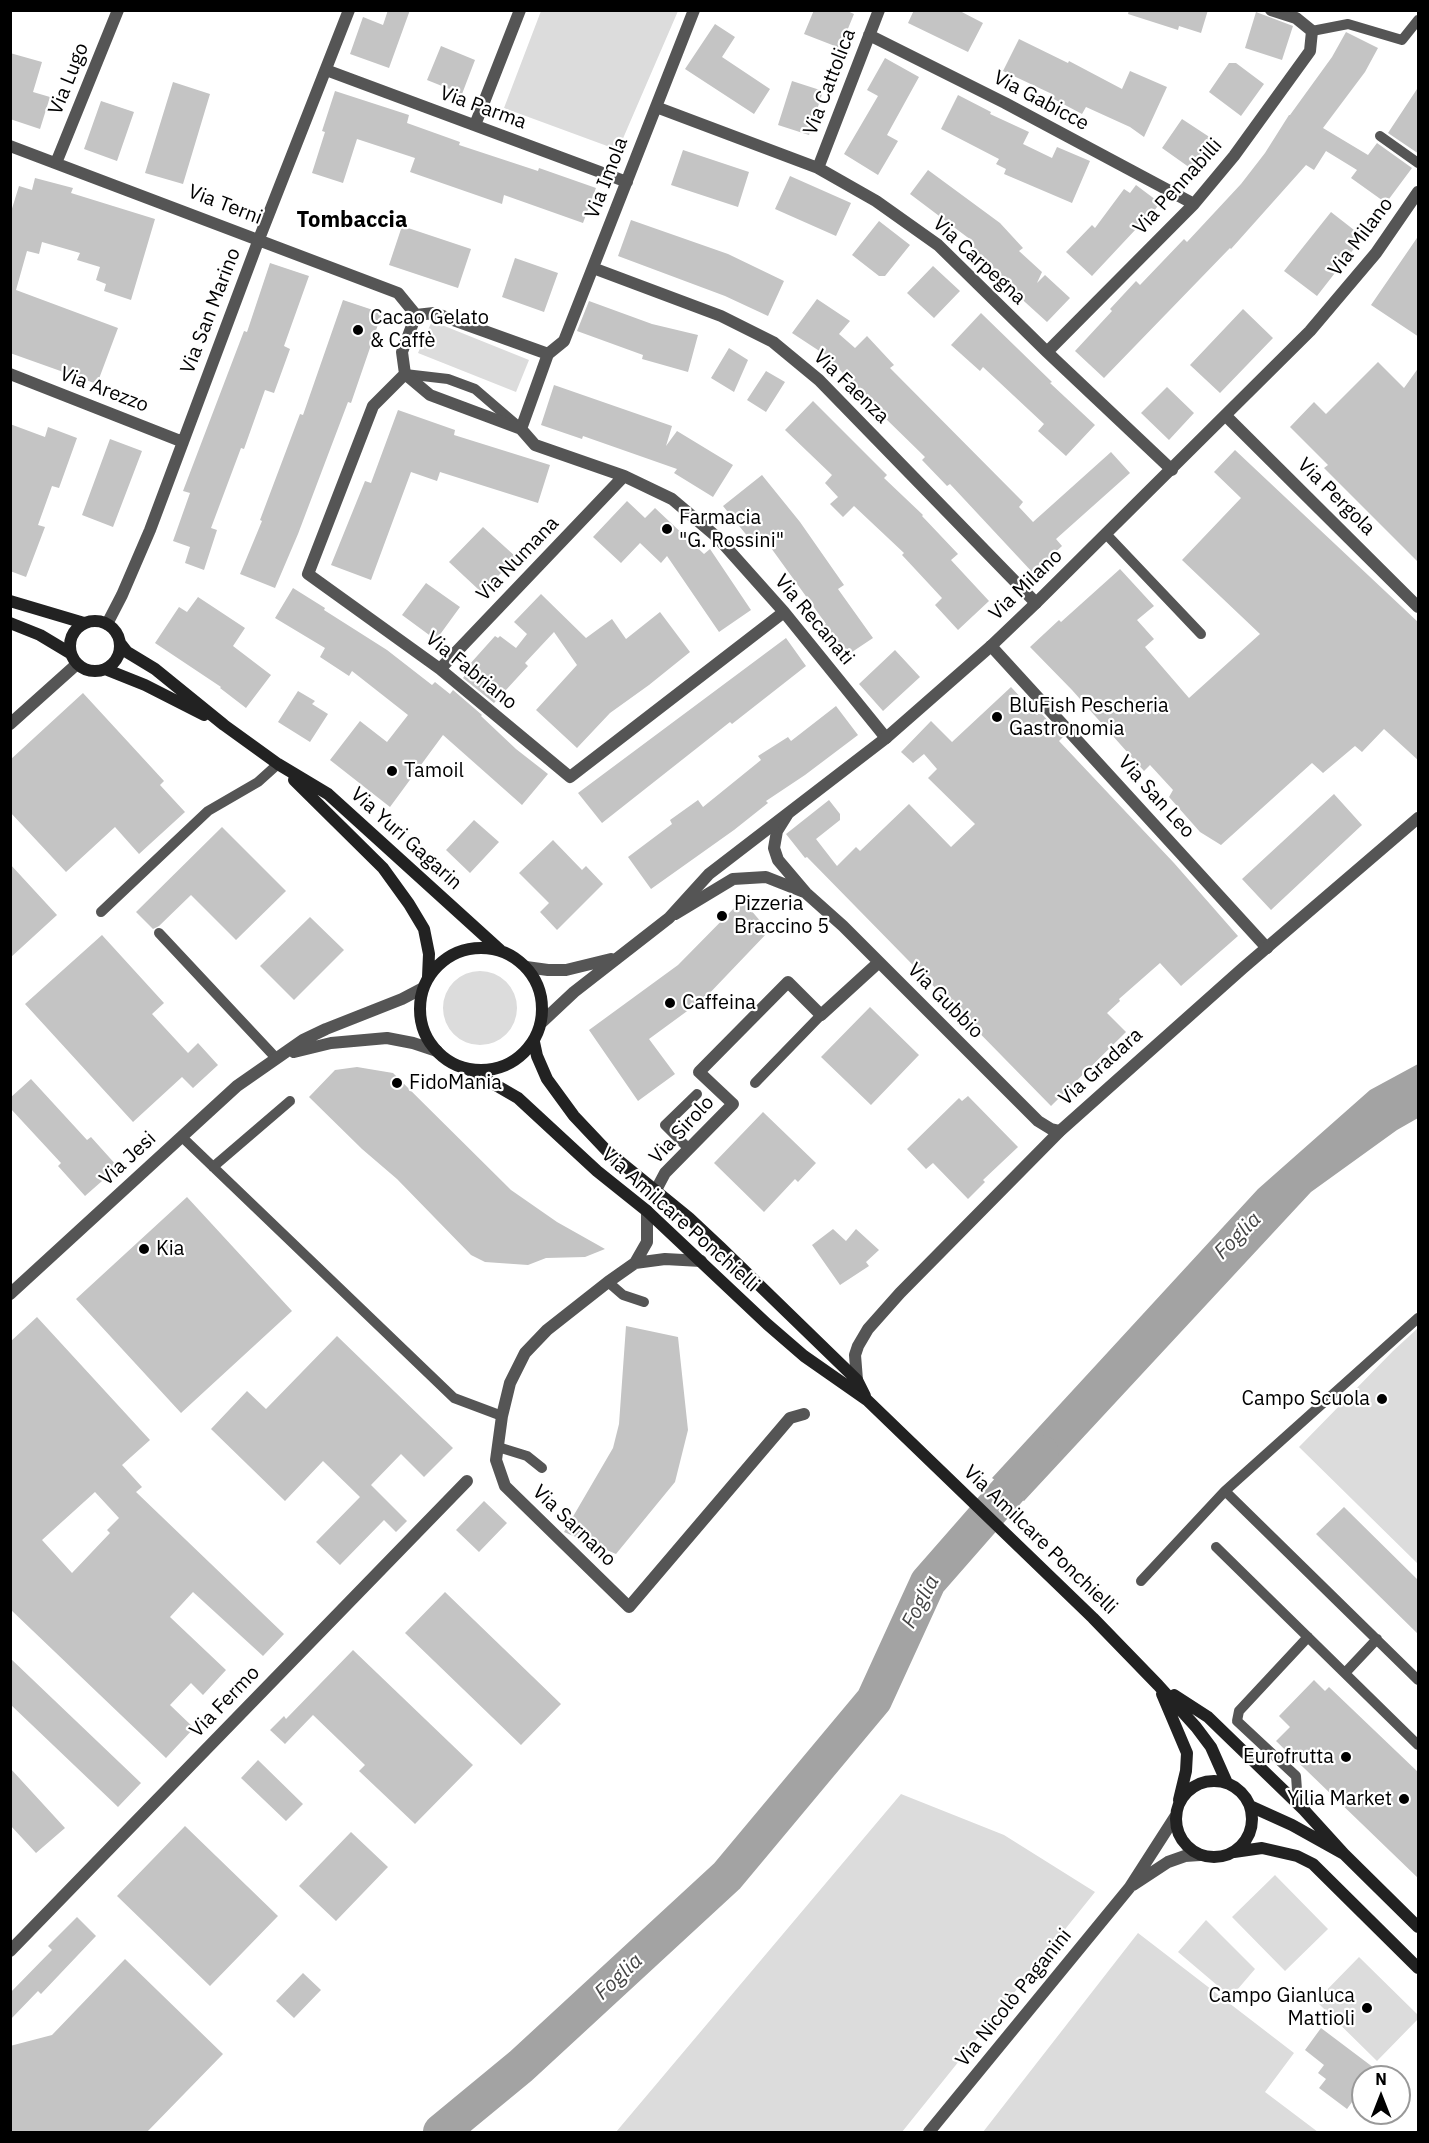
<!DOCTYPE html>
<meta charset="utf-8">
<style>
body{margin:0}
#map{position:relative;width:1429px;height:2143px;overflow:hidden;background:#fff;font-family:"IBM Plex Sans",sans-serif}
canvas{display:block}
.frame{position:absolute;inset:0;border:12px solid #000;pointer-events:none}
.north{position:absolute;left:1351px;top:2065px;width:60px;height:60px;box-sizing:border-box;background:#fff;border:2px solid #999;border-radius:50%;rotate:0deg;font-size:16px;font-weight:700;line-height:24px;text-align:center;color:#000}
.north::after{content:'';display:block;margin:auto;width:21px;height:27px;background:#000;clip-path:polygon(50% 0,100% 100%,50% 72%,0 100%)}
</style>
<div id="map">
<canvas width="1429" height="2143"></canvas>
<div class="frame"></div>
<div class="north">N</div>
</div>
<script>
const context = document.querySelector('canvas').getContext('2d');
context.lineJoin = 'round';
function paint(path, color) { context.fillStyle = color; context.fill(path, 'evenodd'); }
const toPath = rows => new Path2D(rows.map(r => 'M' + r).join(''));
function strokePath(path, color, width, dash) { context.strokeStyle = color; context.lineWidth = width; context.lineCap = dash ? 'butt' : 'round'; context.setLineDash(dash || []); context.stroke(path); }
function write(font, color, halo, rows, align = 'center') {
  context.font = font + ' "IBM Plex Sans",sans-serif'; context.lineWidth = 4.5; context.setLineDash([]); context.textBaseline = 'middle'; context.strokeStyle = halo; context.fillStyle = color; for (const [text, x, y, turn = 0] of rows) {
    context.save(); context.translate(x, y); context.rotate((+turn || 0) * Math.PI / 180); context.textAlign = isNaN(turn) ? turn : align; if (halo) context.strokeText(text, 0, 0); context.fillText(text, 0, 0); context.restore();
  }
}
paint(toPath([
 [541,11,678,11,618,150,504,108],
 [432,321,529,360,516,392,418,353],
 '443 1008a37 37 0 1 1 74 0a37 37 0 1 1-74 0Z',
 [1418,1328,1418,1564,1299,1447,1393,1351],
 [901,1794,1004,1835,1095,1892,902,2132,616,2132],
 [1275,1875,1328,1929,1285,1971,1232,1917],
 [1206,1920,1255,1969,1231,1997,1178,1952],
 [1138,1933,1294,2053,1265,2092,1318,2132,983,2132],
 [1359,1957,1418,2015,1418,2019,1377,2061,1316,2001]
]), '#dcdcdc');
paint(toPath([
 [1418,1064,1418,1118,1397,1130,1311,1192,1024,1501,992,1478,1258,1189,1370,1090]
]), '#a3a3a3');
strokePath(toPath([
 [441,2132,521,2066,727,1876,874,1700,928,1582,1041,1453]
]), '#a3a3a3', 36);
paint(toPath([
 [388,10,410,10,389,68,350,54,363,17,383,25],
 [814,10,845,10,854,14,840,48,804,34],
 [914,10,958,10,983,23,968,52,908,23],
 [1129,10,1208,10,1201,33,1179,26,1178,30,1128,14],
 [1256,12,1293,26,1282,60,1245,48],
 [715,24,735,37,722,57,770,89,754,114,685,69],
 [1346,32,1378,48,1365,72,1323,128,1368,155,1377,143,1412,168,1386,203,1351,178,1357,170,1326,151,1314,170,1306,165,1231,249,1230,248,1104,378,1075,351,1112,311,1110,309,1136,281,1140,285,1184,239,1187,242,1241,184,1265,153,1289,115,1290,115,1332,57],
 [1019,39,1068,63,1069,61,1122,89,1130,71,1167,87,1144,137,1130,127,1086,107,1082,114,1050,97,1052,94,1003,71],
 [441,46,475,60,462,94,427,80],
 [10,53,42,62,33,92,50,97,40,129,10,119],
 [885,58,919,77,887,135,898,141,878,175,844,154,878,96,867,90],
 [1229,63,1236,63,1264,84,1241,116,1209,92],
 [792,81,823,91,809,135,778,125],
 [173,82,210,94,183,184,145,173],
 [1419,86,1419,154,1388,133],
 [335,91,409,115,407,123,460,142,459,145,538,171,539,168,596,188,583,223,504,195,502,204,410,172,415,158,357,139,343,183,312,173,325,132,322,131],
 [958,95,991,112,990,114,1029,132,1023,144,1052,158,1057,147,1090,161,1072,203,1004,174,1006,169,996,164,999,159,941,129],
 [101,101,134,112,117,161,84,149],
 [1182,119,1214,140,1193,170,1162,148],
 [683,150,749,172,738,207,671,185],
 [928,170,1000,223,1023,248,1019,251,1042,272,1037,283,1045,275,1070,298,1047,322,1015,293,969,243,971,240,910,194],
 [790,176,851,203,836,236,775,209],
 [35,178,73,188,71,193,155,219,131,300,104,291,106,284,96,280,100,267,77,260,80,253,42,242,39,254,27,251,16,290,118,328,97,384,10,353,10,215,19,186,32,190],
 [1136,185,1160,203,1139,231,1136,229,1092,276,1066,252,1092,225,1095,228,1124,189,1130,193],
 [1331,212,1363,237,1317,296,1284,271],
 [631,220,728,254,784,281,768,316,725,296,618,256],
 [879,221,910,245,885,276,879,276,852,255],
 [402,226,471,249,458,288,389,265],
 [1419,235,1419,337,1371,305],
 [515,258,558,273,544,312,502,297],
 [270,263,309,276,284,346,290,349,274,393,265,390,244,449,241,448,211,528,217,530,204,570,185,563,190,547,173,541,190,493,183,491,244,331,247,332],
 [933,266,960,291,934,318,907,293],
 [817,299,850,321,839,334,855,348,867,336,894,365,890,368,1023,502,1019,507,1033,522,1111,452,1130,473,1056,539,1062,546,1033,573,950,484,947,486,922,460,925,457,881,414,827,356,792,333],
 [343,300,382,313,351,403,348,402,298,534,275,588,240,574,262,521,260,520,300,414,303,415],
 [589,301,652,324,698,335,688,372,642,359,643,355,577,331],
 [1243,309,1273,338,1220,393,1190,365],
 [981,313,1052,382,1050,383,1095,425,1066,456,1038,431,1044,424,983,367,980,371,951,345],
 [729,348,748,360,734,392,711,378],
 [1378,362,1404,388,1419,367,1419,563,1324,468,1328,465,1290,427,1314,402,1326,414],
 [766,371,785,382,766,412,747,400],
 [554,385,672,426,666,446,677,431,733,465,713,497,674,473,677,469,583,436,582,439,541,425],
 [1167,387,1194,413,1169,440,1141,413],
 [813,401,887,475,884,478,923,515,922,516,958,554,951,560,989,601,958,630,935,605,942,598,902,555,904,553,854,506,843,517,830,504,838,497,825,483,832,475,785,430],
 [398,410,455,430,454,435,550,465,538,503,440,472,437,481,411,472,371,580,331,565,365,481,371,483],
 [10,424,45,437,48,427,77,438,59,488,52,486,38,525,45,527,26,577,10,571],
 [110,439,142,451,113,527,82,515],
 [1235,450,1419,623,1419,761,1384,729,1362,752,1355,746,1323,773,1312,763,1221,845,1200,832,1169,797,1173,790,1150,765,1144,771,1072,690,1030,647,1059,620,1061,622,1120,569,1154,606,1137,620,1154,639,1145,647,1189,698,1260,634,1182,560,1241,498,1214,472],
 [762,475,800,522,844,585,838,589,873,638,840,660,819,629,826,624,766,541,757,548,723,506],
 [627,501,645,518,655,508,704,554,710,549,751,610,719,632,667,556,661,563,640,543,621,563,593,537],
 [483,527,516,557,485,590,479,590,449,562],
 [426,583,460,607,436,640,402,615],
 [293,588,325,608,324,610,387,650,432,685,435,682,450,694,453,690,482,715,481,716,516,749,548,774,522,805,443,735,390,807,330,760,360,721,387,742,408,715,352,671,349,676,320,657,325,648,275,618],
 [541,594,586,638,612,619,626,639,660,612,690,652,649,685,610,713,577,748,536,710,577,665,554,632,525,663,528,666,494,703,463,678,471,667,469,665,495,636,498,638,500,636,516,648,527,634,514,622],
 [198,597,245,628,233,646,271,675,246,708,220,688,221,687,155,643,179,607,187,612],
 [786,638,806,666,732,724,730,722,602,823,578,793],
 [895,650,920,677,883,711,859,684],
 [1011,687,1037,715,1040,712,1063,737,1059,741,1174,863,1238,936,1181,986,1160,963,1119,999,1120,1001,1107,1013,1126,1032,1051,1106,807,857,805,858,786,834,829,800,840,814,840,820,816,839,837,866,856,847,860,851,909,804,951,847,975,824,928,778,937,769,924,754,913,763,901,752,931,721,952,742],
 [298,691,315,701,312,704,328,714,310,742,278,722],
 [83,693,164,781,160,785,185,812,139,854,115,827,66,872,10,812,10,760],
 [836,706,858,735,805,775,766,801,768,803,734,830,651,889,628,857,672,824,670,820,698,800,703,807,761,760,758,756,788,737,791,741],
 [1334,794,1362,825,1271,910,1242,879],
 [474,820,499,842,470,873,446,850],
 [222,827,286,891,236,940,191,895,159,926,153,929,136,912],
 [553,840,582,870,586,866,603,884,557,930,540,912,549,903,519,873],
 [10,864,57,915,10,958],
 [742,900,769,931,705,998,649,1039,675,1074,638,1101,589,1030,678,965],
 [310,917,344,950,294,1000,260,966],
 [102,935,164,1003,152,1014,188,1053,198,1043,218,1065,193,1088,182,1077,133,1122,25,1004],
 [870,1007,919,1055,871,1105,821,1057],
 [357,1067,393,1073,511,1190,557,1222,605,1249,585,1257,546,1258,528,1265,485,1262,471,1255,397,1179,362,1149,309,1097,335,1070],
 [31,1079,87,1140,91,1137,118,1167,85,1196,58,1166,61,1163,10,1108,10,1098],
 [968,1096,1018,1147,983,1180,985,1182,968,1199,933,1163,926,1169,907,1149,959,1098,962,1101],
 [763,1112,816,1163,798,1182,795,1179,764,1212,714,1163],
 [187,1197,292,1311,181,1413,76,1299],
 [833,1229,846,1241,856,1229,879,1250,866,1262,869,1266,840,1285,812,1245],
 [37,1317,150,1440,122,1465,142,1487,136,1492,284,1634,263,1656,193,1592,170,1617,226,1670,203,1695,191,1683,170,1705,194,1728,166,1758,10,1609,10,1342],
 [95,1492,119,1518,107,1530,110,1533,72,1573,42,1540],
 [626,1326,678,1337,688,1430,675,1482,616,1554,564,1532,613,1448,619,1424],
 [337,1336,453,1448,424,1477,401,1454,371,1485,407,1521,396,1532,384,1520,340,1565,316,1542,360,1497,323,1461,285,1501,211,1429,247,1391,266,1409],
 [484,1501,507,1523,479,1552,456,1530],
 [1344,1507,1419,1581,1419,1635,1316,1534],
 [445,1592,561,1704,521,1745,405,1633],
 [353,1650,473,1765,415,1824,359,1771,365,1765,313,1715,285,1744,270,1730,284,1716,286,1719],
 [10,1658,141,1783,118,1807,10,1704],
 [1314,1680,1325,1691,1329,1687,1419,1773,1419,1879,1276,1741,1290,1727,1279,1716],
 [258,1760,303,1804,286,1821,241,1778],
 [10,1768,65,1828,36,1853,10,1825],
 [185,1826,278,1916,210,1986,117,1896],
 [351,1832,388,1867,336,1921,299,1886],
 [77,1917,96,1936,41,1994,38,1991,10,2020,10,1993,52,1950,48,1946],
 [125,1959,223,2054,146,2133,10,2133,10,2046,52,2035],
 [303,1973,321,1990,294,2018,276,2001],
 [1321,2028,1386,2077,1363,2077,1363,2087,1347,2109,1319,2088,1326,2079,1318,2073,1324,2065,1305,2050]
]), '#c4c4c4');
strokePath(toPath([
 [1312,31,1348,24,1402,40,1418,20],
 [1380,136,1418,163],
 [405,374,448,379,475,389,518,426],
 [1106,534,1201,634],
 [101,912,208,811,258,782,278,764],
 [159,933,276,1058],
 [755,1083,821,1015],
 [182,1137,454,1398,502,1416],
 [689,1149,665,1125,697,1094],
 [213,1167,290,1101],
 [608,1282,623,1295,644,1302],
 [498,1447,527,1456,542,1468],
 [1225,1491,1418,1680],
 [1216,1547,1418,1745],
 [1141,1581,1225,1491,1418,1318],
 [1345,1673,1377,1639],
 [1298,1804,1296,1776,1237,1721,1239,1711,1308,1637]
]), '#555', 10);
strokePath(toPath([
 [869,35,1005,103,1194,204],
 [326,70,627,182],
 [656,107,818,168,876,201,938,245,1047,352,1172,470],
 [475,125,520,10],
 [10,146,398,293,416,315],
 [56,163,118,10],
 [818,168,879,10],
 [593,268,721,316,773,342,819,380,1036,603],
 [1047,352,1194,204,1234,156,1310,51,1312,31,1296,18,1271,10],
 [548,354,434,313,416,315,402,352,405,374,430,395,521,429,548,354,564,341,694,10],
 [10,374,183,442],
 [405,374,373,406,308,574,440,669,570,777,784,612],
 [1226,416,1418,607],
 [521,429,535,445,624,476,672,499,718,538,784,612,886,738],
 [107,624,122,595,150,530,259,239,349,10],
 [991,646,1267,948],
 [440,669,624,476],
 [10,724,77,664],
 [787,815,777,831,774,848,778,860,806,893,843,926,1038,1121,1051,1129,1060,1131],
 [675,914,733,879,766,877,804,892],
 [294,1052,331,1043,387,1038,413,1043,437,1051],
 [656,1190,665,1173,733,1104,699,1072,788,982,821,1015,878,963],
 [701,1261,665,1259,635,1263,608,1282,547,1330,525,1353,510,1383,502,1416,496,1460,505,1486,629,1607,790,1418,804,1414],
 [635,1263,647,1242,647,1211],
 [10,1294,237,1086,303,1040,326,1029,402,999,423,988],
 [10,1951,467,1481]
]), '#555', 12);
strokePath(toPath([
 [526,967,548,970,566,970,611,959],
 [542,1022,574,992,669,918,709,874,886,738,991,646,1036,603,1310,331,1376,253,1418,192],
 [857,1380,855,1355,858,1346,868,1329,900,1293,1060,1131,1243,968,1418,818],
 [1133,1885,1168,1862,1185,1856,1200,1855],
 [929,2132,1130,1887,1175,1817]
]), '#555', 12);
strokePath(toPath([
 [10,601,84,623],
 '70 646a25 25 0 1 1 50 0a25 25 0 1 1-50 0Z',
 [10,623,40,635,70,653],
 [120,643,127,652,155,669,224,725,278,764,328,794,500,950],
 [105,669,145,685,204,715],
 [294,780,383,868,409,904,424,929,429,954,428,977],
 '420 1009a61 61 0 1 1 122 0a61 61 0 1 1-122 0Z',
 [534,1042,537,1056,547,1079,574,1116,608,1152,689,1218,721,1248,857,1380,865,1396],
 [468,1069,518,1098,597,1171,647,1211,767,1324,804,1356,867,1400,1093,1618,1158,1685,1196,1727,1211,1747,1227,1783],
 [1162,1694,1187,1753,1186,1771,1179,1800],
 [1174,1695,1208,1717,1304,1810,1344,1854],
 '1176 1819a38 38 0 1 1 76 0a38 38 0 1 1-76 0Z',
 [1250,1806,1292,1825,1344,1854,1418,1927],
 [1234,1852,1262,1848,1297,1856,1313,1864,1418,1968]
]), '#222', 12);
for (const [x, y, r, color] of [
 [358,330,6,"#000"],
 [667,529,6,"#000"],
 [997,717,6,"#000"],
 [392,771,6,"#000"],
 [722,916,6,"#000"],
 [670,1003,6,"#000"],
 [397,1083,6,"#000"],
 [144,1249,6,"#000"],
 [1382,1399,6,"#000"],
 [1346,1757,6,"#000"],
 [1404,1799,6,"#000"],
 [1367,2008,6,"#000"]
]) { const dot = new Path2D(); dot.arc(x, y, r, 0, 2 * Math.PI); context.fillStyle = color; context.fill(dot); strokePath(dot, '#fff', 2); }
write('20px', '#000', '#fff', [
 ["Via Lugo",69,79,-68],
 ["Via Cattolica",830,82,-69],
 ["Via Gabicce",1041,101,28],
 ["Via Parma",483,108,20],
 ["Via Imola",607,178,-69],
 ["Via Pennabilli",1178,187,-48],
 ["Via Terni",225,205,21],
 ["Via Milano",1361,237,-53],
 ["Via Carpegna",979,261,43],
 ["Via San Marino",211,311,-69],
 ["Via Faenza",851,387,44],
 ["Via Arezzo",104,390,21],
 ["Via Pergola",1336,497,45],
 ["Via Numana",518,559,-46],
 ["Via Milano",1026,585,-44],
 ["Via Recanati",814,620,50],
 ["Via Fabriano",471,671,39],
 ["Via San Leo",1156,797,48],
 ["Via Yuri Gagarin",406,839,42],
 ["Via Gubbio",945,1001,45],
 ["Via Gradara",1101,1067,-42],
 ["Via Sirolo",682,1130,-47],
 ["Via Jesi",128,1159,-43],
 ["Via Amilcare Ponchielli",680,1220,42],
 ["Via Sarnano",574,1526,44],
 ["Via Amilcare Ponchielli",1040,1540,44],
 ["Via Fermo",225,1702,-46],
 ["Via Nicolò Paganini",1014,1998,-51]
]);
write('20px', '#000', '#fff', [
 ["Cacao Gelato",370,318],
 ["& Caffè",370,341],
 ["Farmacia",679,518],
 ["\"G. Rossini\"",679,541],
 ["BluFish Pescheria",1009,706],
 ["Gastronomia",1009,729],
 ["Tamoil",404,771],
 ["Pizzeria",734,904],
 ["Braccino 5",734,927],
 ["Caffeina",682,1003],
 ["FidoMania",409,1083],
 ["Kia",156,1249],
 ["Campo Scuola",1370,1399,"right"],
 ["Eurofrutta",1334,1757,"right"],
 ["Yilia Market",1392,1799,"right"],
 ["Campo Gianluca",1355,1996,"right"],
 ["Mattioli",1355,2019,"right"]
], 'left');
write('italic 21px', '#444', '#fff', [
 ["Foglia",1238,1236,-45],
 ["Foglia",921,1602,-62],
 ["Foglia",619,1977,-43]
]);
write('bold 22px', '#000', '#fff', [
 ["Tombaccia",352,221]
]);
</script>
